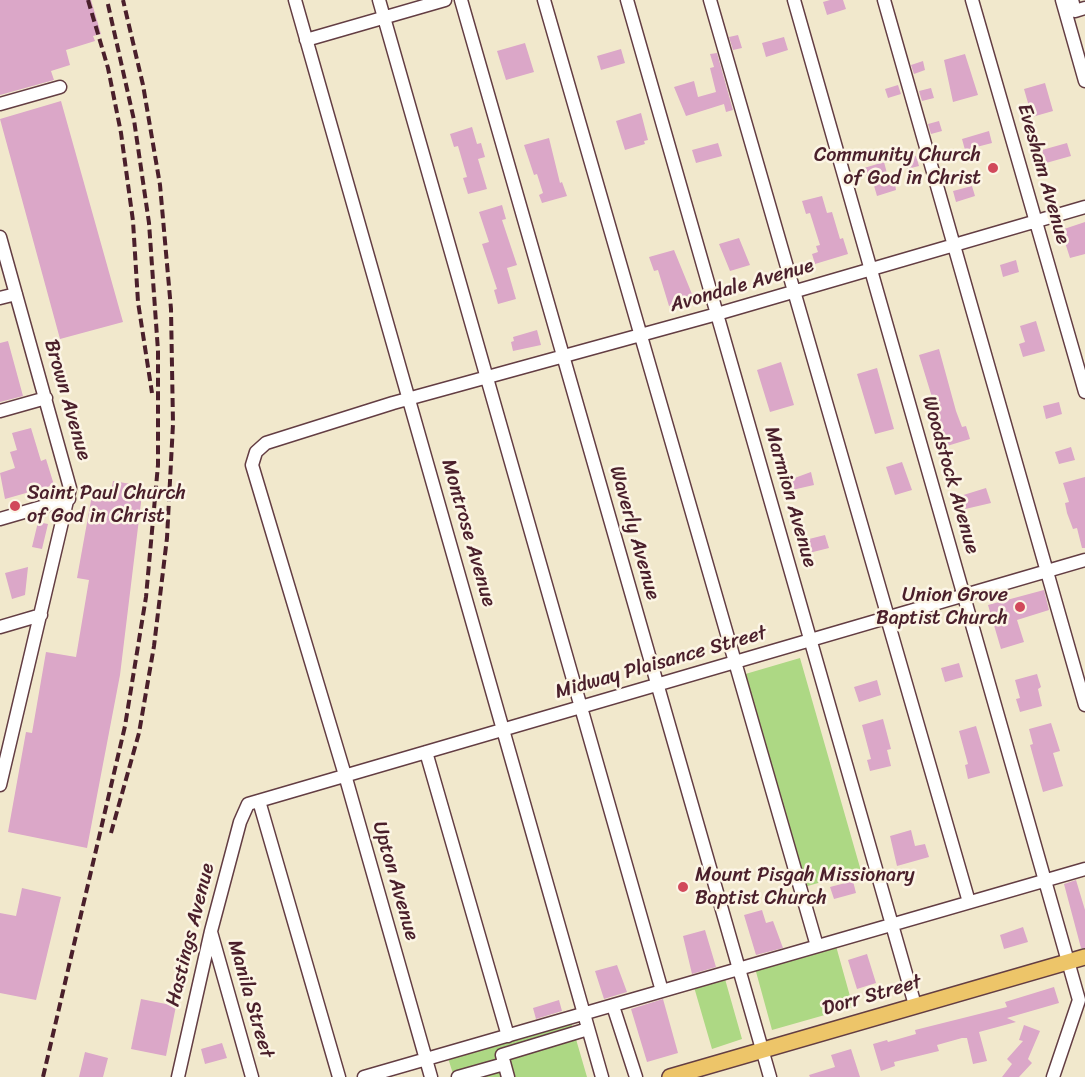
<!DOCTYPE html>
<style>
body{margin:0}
canvas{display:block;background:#f1e8cc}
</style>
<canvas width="1085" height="1077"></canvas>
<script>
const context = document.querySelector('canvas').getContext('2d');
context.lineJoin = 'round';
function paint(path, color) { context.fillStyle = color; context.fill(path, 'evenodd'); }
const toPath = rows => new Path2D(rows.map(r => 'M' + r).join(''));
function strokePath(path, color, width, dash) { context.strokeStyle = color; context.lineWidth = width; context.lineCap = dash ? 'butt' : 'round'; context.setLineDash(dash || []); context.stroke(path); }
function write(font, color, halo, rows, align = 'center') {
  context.font = font + ' Sriracha,sans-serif'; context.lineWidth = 5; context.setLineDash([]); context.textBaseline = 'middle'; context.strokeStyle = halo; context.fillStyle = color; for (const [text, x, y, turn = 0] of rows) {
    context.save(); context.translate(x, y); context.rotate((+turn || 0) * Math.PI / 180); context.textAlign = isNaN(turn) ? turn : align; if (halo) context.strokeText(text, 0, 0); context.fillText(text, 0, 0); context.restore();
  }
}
paint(toPath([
 [800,658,861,871,804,887,742,675],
 [836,946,853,1007,772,1030,755,968],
 [725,979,742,1039,712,1049,694,987],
 [571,1022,587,1077,454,1077,448,1058]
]), '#add884');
paint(toPath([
 [0,0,91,0,101,34,93,36,95,41,66,50,70,65,51,71,54,80,0,95],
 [830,0,843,0,846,9,827,15,823,2],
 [738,35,742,48,733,50,729,37],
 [784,37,788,50,766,57,762,43],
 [525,43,534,72,506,80,497,51],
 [621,49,625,63,601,70,597,56],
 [717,53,733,110,726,112,724,104,686,116,674,87,694,81,698,97,716,92,710,68,714,67,710,54],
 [965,54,978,95,953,102,944,60],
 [923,61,925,70,914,74,911,65],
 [1045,83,1053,111,1032,117,1024,89],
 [898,85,901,94,888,98,885,89],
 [931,88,934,98,922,101,919,91],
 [61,101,123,322,60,339,0,119],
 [641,113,648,140,644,141,645,144,625,150,616,121],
 [939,121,942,131,931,134,928,124],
 [472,127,477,144,481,143,485,157,478,159,487,189,468,194,463,178,467,177,458,146,454,147,450,134],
 [989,131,992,143,965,150,962,139],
 [549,138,560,183,562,182,567,196,542,203,539,195,543,193,537,174,534,175,524,145],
 [718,143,722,156,696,163,692,150],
 [1067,143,1071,156,1046,163,1042,150],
 [916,156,919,166,907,169,904,159],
 [884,162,888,177,896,174,898,183,895,184,896,190,877,196,872,179,868,181,864,168],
 [972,186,975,196,956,202,953,191],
 [822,196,827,213,832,212,840,239,843,238,848,254,815,264,812,254,818,252,816,246,820,245,810,213,806,214,802,201],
 [502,205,506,219,502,220,517,265,507,268,516,299,498,304,494,290,497,289,482,244,489,242,479,212],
 [1085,222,1085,254,1070,258,1061,230],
 [739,238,750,265,730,271,719,244],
 [674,250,694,299,669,306,658,270,654,271,649,257],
 [1016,260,1019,272,1003,277,1000,265],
 [1036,321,1045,351,1023,357,1019,344,1025,342,1020,326],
 [537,330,541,345,513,351,511,342,514,341,513,337],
 [8,341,23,396,0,402,0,343],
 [939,349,956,411,962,427,966,426,970,439,947,446,919,355],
 [781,362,794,405,770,412,757,370],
 [877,368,894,429,875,434,857,374],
 [1059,402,1062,414,1046,419,1043,406],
 [31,428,41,461,46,459,54,485,5,499,0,473,15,468,10,452,17,450,12,433],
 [1071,447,1075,460,1059,464,1055,452],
 [902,462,912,490,895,495,886,467],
 [811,472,814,485,792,490,789,480],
 [1085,477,1085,548,1082,548,1077,528,1073,529,1067,513,1065,503,1069,502,1063,483],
 [113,481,143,486,120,675,87,848,8,832,26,732,32,733,46,652,76,657,89,580,77,578,92,495,110,498],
 [986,488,991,503,961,510,957,497],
 [38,522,48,524,42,549,32,547],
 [825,535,829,548,809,553,805,540],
 [28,567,25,595,12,599,5,573],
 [1044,590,1049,610,1017,620,1024,642,1001,649,988,605],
 [959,663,963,677,945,682,941,668],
 [1037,674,1041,687,1038,689,1042,706,1020,712,1016,699,1020,698,1015,680],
 [877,680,881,695,859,702,854,687],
 [883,719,891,749,887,750,891,766,870,771,867,760,871,759,862,725],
 [1051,723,1060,751,1053,753,1063,786,1043,792,1030,745,1033,744,1029,729],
 [976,726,990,773,968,779,965,765,968,764,959,731],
 [911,830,915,846,925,844,929,857,897,866,890,836],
 [1076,880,1085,910,1085,948,1081,948,1064,884],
 [853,881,856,893,834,899,830,887],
 [22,888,61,897,36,1000,0,993,0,913,16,916],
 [762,910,766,923,773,921,783,948,756,955,744,915],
 [1023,927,1028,942,1004,949,1000,935],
 [705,930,716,967,692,974,683,936],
 [867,954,876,983,857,989,848,960],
 [617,965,627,992,604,999,595,971],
 [1054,987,1059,1003,1007,1018,1016,1022,979,1032,987,1061,973,1064,967,1038,962,1038,937,1045,939,1051,894,1062,895,1066,881,1071,873,1044,887,1040,888,1042,916,1034,915,1030,1007,1007,1005,1002],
 [141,999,176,1006,166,1056,131,1049],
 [663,999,678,1053,647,1062,631,1009],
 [559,1000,562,1011,536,1019,533,1008],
 [1024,1025,1040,1031,1028,1059,1032,1063,1019,1077,1002,1077,1012,1064,1007,1059,1023,1041,1019,1040],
 [222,1043,227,1058,205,1064,201,1049],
 [851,1049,860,1077,810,1077,809,1075,835,1067,831,1055],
 [85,1052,108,1058,103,1077,79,1077]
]), '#dba7c8');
const minor = toPath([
 [295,0,602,1077],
 [379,0,662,991],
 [461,0,770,1077],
 [544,0,817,946],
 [627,0,915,1005],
 [710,0,888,617],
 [794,0,1079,1000,1053,1077],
 [884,0,1085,705],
 [972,0,1085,392],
 [1062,0,1085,81],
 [1072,0,1075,11,1085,8],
 [306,40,445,0],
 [0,104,60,87],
 [0,237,70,488,0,785],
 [0,298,16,294],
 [0,411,46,398],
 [0,519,69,499],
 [887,618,969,902],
 [0,627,41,615],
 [426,752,508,1036],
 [259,801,339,1077],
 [211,932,252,1077],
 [613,1006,636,1077],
 [178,1077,211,931,240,822,248,804,1085,560],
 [364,1077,1085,869],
 [431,1077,345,775,252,465,256,452,266,443,393,403,717,314,1085,207],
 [458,1077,504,1064],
 [508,1077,502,1055,588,1029]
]);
const major = toPath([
 [670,1077,1085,957]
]);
strokePath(minor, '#633d43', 15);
strokePath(major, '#633d43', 18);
strokePath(minor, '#fff', 12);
strokePath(major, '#edc569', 15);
strokePath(toPath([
 [88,0,108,68,121,133,133,221,138,302,152,393],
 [111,833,139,733,154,646,167,538,173,424,171,309,160,185,143,85,123,0],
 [43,1077,125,726,146,597,158,465,158,351,149,223,134,120,107,0]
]), '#4a1f2b', 4, [9, 4.5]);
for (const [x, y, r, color] of [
 [993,168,6,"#d1495b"],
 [15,506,6,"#d1495b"],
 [1020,607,6,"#d1495b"],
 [683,887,6,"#d1495b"]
]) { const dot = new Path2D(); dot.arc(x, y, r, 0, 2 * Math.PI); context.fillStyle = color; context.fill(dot); strokePath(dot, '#fcf5e5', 2); }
write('20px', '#4a1f2b', '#fcf5e5', [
 ["Community Church",981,156],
 ["of God in Christ",981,179],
 ["Saint Paul Church",27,494,"left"],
 ["of God in Christ",27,517,"left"],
 ["Union Grove",1008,596],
 ["Baptist Church",1008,619],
 ["Mount Pisgah Missionary",695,876,"left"],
 ["Baptist Church",695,899,"left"]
], 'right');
write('20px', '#4a1f2b', '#fcf5e5', [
 ["Evesham Avenue",1043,174,74],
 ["Avondale Avenue",742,286,-16],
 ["Brown Avenue",67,400,74],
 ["Woodstock Avenue",950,475,74],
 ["Marmion Avenue",790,497,74],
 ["Montrose Avenue",468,533,74],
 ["Waverly Avenue",634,533,74],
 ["Midway Plaisance Street",661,663,-16],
 ["Upton Avenue",395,881,74],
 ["Hastings Avenue",191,935,-76],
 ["Dorr Street",872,996,-16],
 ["Manila Street",250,999,74]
]);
</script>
